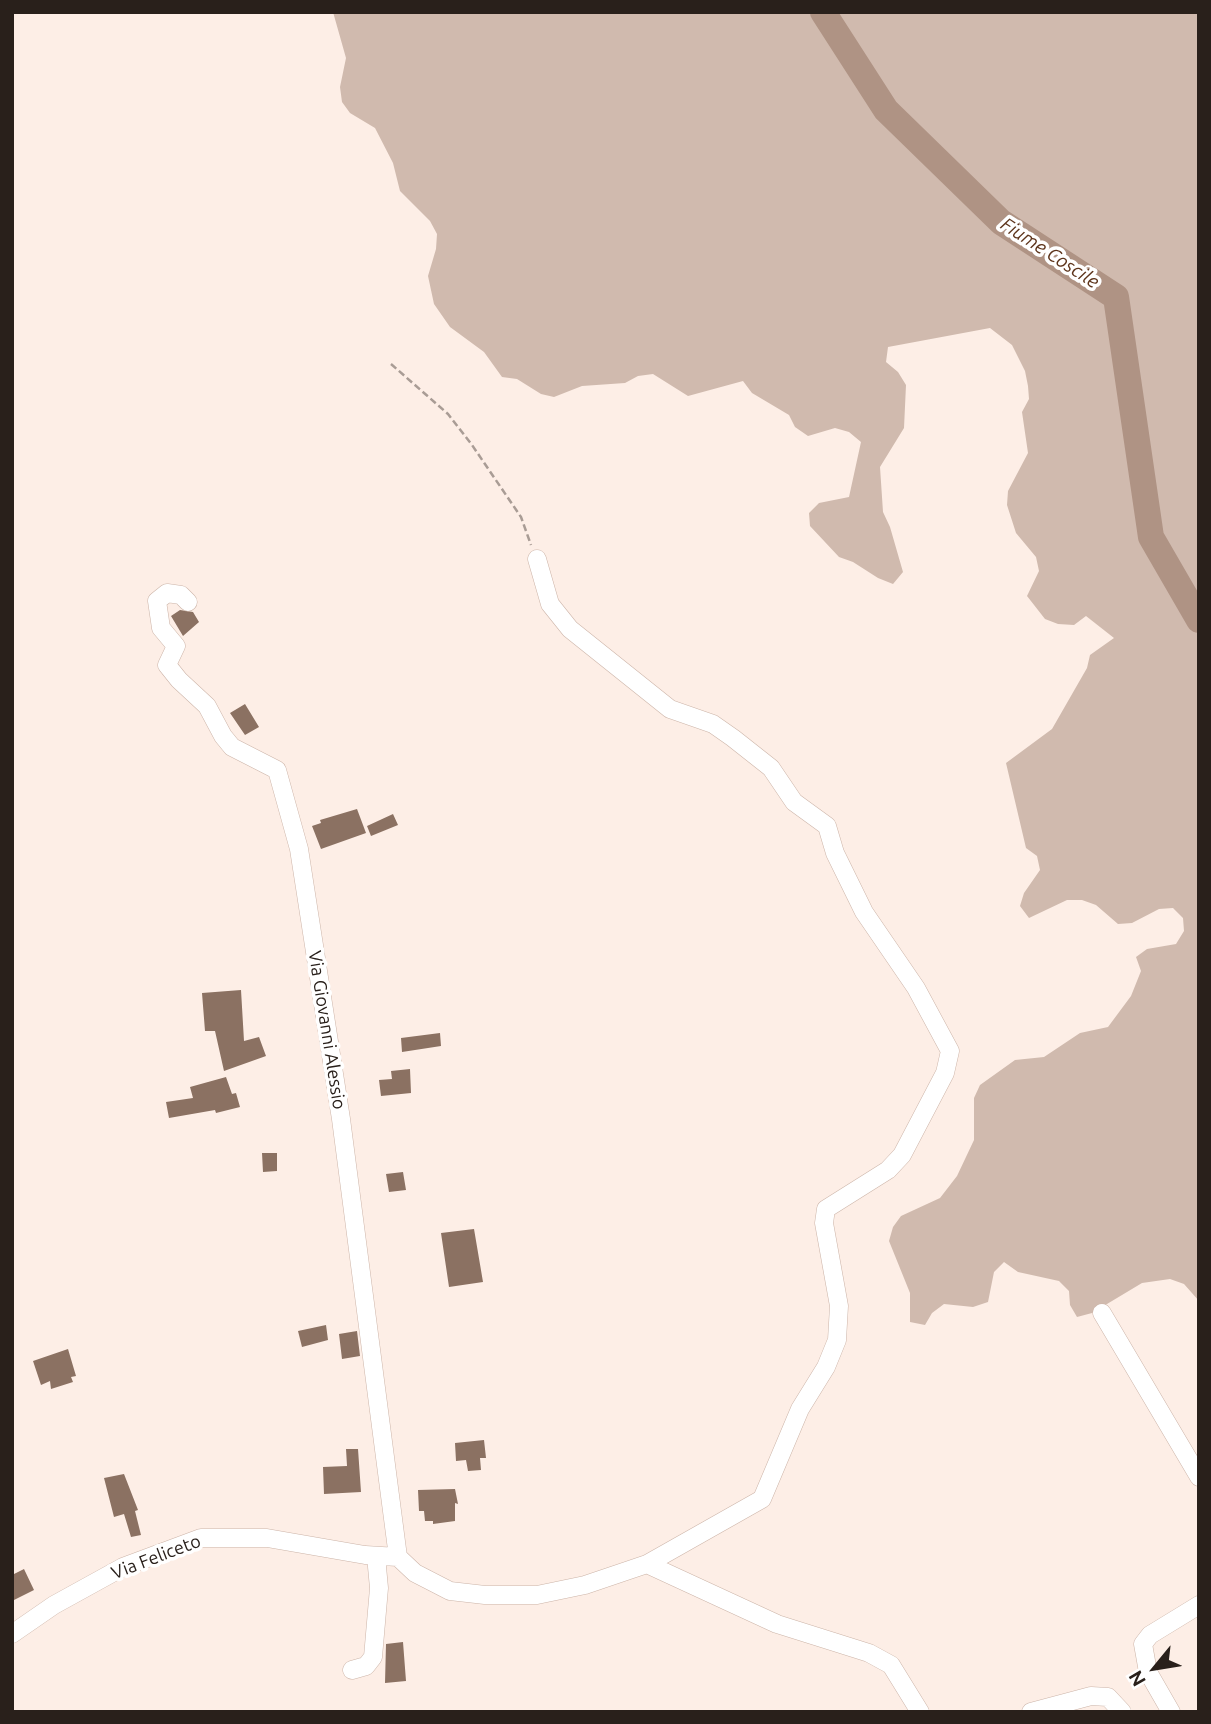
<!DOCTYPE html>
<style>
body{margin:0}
#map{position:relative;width:1211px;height:1724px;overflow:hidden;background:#fdeee6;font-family:Ubuntu,sans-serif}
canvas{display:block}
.frame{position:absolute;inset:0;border:14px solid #29201b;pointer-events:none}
.north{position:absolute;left:1120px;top:1633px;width:70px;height:70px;-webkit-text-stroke:5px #fff;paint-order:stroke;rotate:240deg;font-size:19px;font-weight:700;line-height:28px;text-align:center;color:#29201b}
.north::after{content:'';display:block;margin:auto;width:24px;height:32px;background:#29201b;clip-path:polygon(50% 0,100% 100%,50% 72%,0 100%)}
</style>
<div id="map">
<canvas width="1211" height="1724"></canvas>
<div class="frame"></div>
<div class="north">N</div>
</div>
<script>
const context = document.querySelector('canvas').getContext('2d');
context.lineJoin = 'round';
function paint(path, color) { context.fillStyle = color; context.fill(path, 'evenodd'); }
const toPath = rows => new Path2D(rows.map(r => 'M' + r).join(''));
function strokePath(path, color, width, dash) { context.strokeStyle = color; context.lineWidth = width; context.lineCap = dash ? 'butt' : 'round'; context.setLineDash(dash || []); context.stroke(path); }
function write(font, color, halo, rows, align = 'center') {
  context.font = font + ' Ubuntu,sans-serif'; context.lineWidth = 7; context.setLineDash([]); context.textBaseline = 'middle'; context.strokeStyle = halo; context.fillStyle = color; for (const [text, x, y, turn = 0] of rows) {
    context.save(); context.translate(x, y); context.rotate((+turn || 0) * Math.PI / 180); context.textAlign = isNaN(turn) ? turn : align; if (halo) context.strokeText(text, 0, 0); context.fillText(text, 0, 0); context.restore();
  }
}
paint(toPath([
 [333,12,1199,12,1199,1301,1184,1284,1170,1279,1142,1283,1092,1313,1077,1317,1070,1305,1069,1291,1059,1281,1018,1272,1004,1262,994,1272,988,1302,973,1307,944,1304,932,1313,925,1325,910,1322,910,1293,889,1241,893,1227,901,1216,940,1198,957,1176,974,1140,974,1098,980,1085,1015,1060,1044,1057,1080,1033,1108,1027,1131,996,1141,971,1136,957,1147,949,1176,944,1184,931,1183,918,1173,908,1159,909,1132,923,1118,924,1096,905,1082,900,1067,900,1029,918,1020,906,1024,893,1040,870,1037,856,1026,848,1006,763,1052,729,1087,668,1090,655,1114,638,1086,616,1074,625,1058,624,1045,619,1027,596,1039,571,1036,557,1016,533,1007,505,1008,491,1028,453,1022,412,1029,399,1028,386,1025,371,1012,345,990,328,888,347,886,362,898,372,906,385,904,428,880,467,883,512,890,527,903,572,893,584,878,578,853,562,839,557,810,526,809,513,819,503,849,497,861,442,849,432,835,428,808,436,795,427,789,415,752,393,743,381,688,396,653,374,638,376,625,383,582,386,554,397,541,394,517,379,502,377,484,352,450,327,434,304,428,276,436,249,437,234,430,221,400,191,393,163,375,128,350,113,342,102,340,87,346,58]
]), '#d0baae');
strokePath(toPath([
 [823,12,886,110,1001,222,1116,297,1151,537,1199,620]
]), '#af9384', 26);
paint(toPath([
 [180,610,193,612,199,622,183,636,171,616],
 [245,704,259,727,245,735,230,713],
 [357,809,366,833,321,849,312,826,321,823,320,820],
 [393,814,398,825,371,836,367,826],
 [241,990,244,1041,259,1037,266,1056,224,1071,215,1031,205,1031,202,993],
 [440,1033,441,1046,402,1052,401,1038],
 [410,1069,411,1093,381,1096,379,1080,392,1079,391,1071],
 [226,1077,232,1094,236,1093,240,1107,216,1113,215,1110,169,1118,166,1102,193,1098,190,1087],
 [262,1153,277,1153,277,1171,263,1172],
 [403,1172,406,1190,389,1192,386,1174],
 [474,1229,483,1282,449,1287,441,1233],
 [326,1325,328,1340,302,1347,298,1331],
 [357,1331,360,1356,342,1359,339,1334],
 [68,1349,76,1376,71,1377,73,1382,51,1389,50,1381,41,1385,33,1361],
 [484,1440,486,1458,480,1458,481,1470,468,1471,466,1460,456,1461,455,1443],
 [346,1449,358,1449,361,1492,324,1494,323,1467,347,1466],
 [124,1474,138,1510,135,1511,141,1535,131,1537,124,1514,114,1517,104,1478],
 [455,1489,458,1504,455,1503,455,1521,433,1524,433,1521,425,1521,424,1511,419,1511,418,1490],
 [24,1569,34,1590,12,1601,12,1575],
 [403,1642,406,1681,385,1683,386,1644]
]), '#8b7162');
const minor = toPath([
 [188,602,181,595,167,593,157,601,161,628,176,646,167,665,179,680,207,706,223,736,232,747,277,770,299,849,341,1119,398,1557],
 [1102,1313,1199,1477],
 [398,1557,415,1573,450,1591,485,1595,537,1595,585,1585,647,1564,762,1499,800,1409,826,1367,837,1340,839,1306,824,1223,826,1209,888,1170,902,1155,945,1073,950,1051,916,988,864,912,835,853,827,826,794,802,771,768,733,738,713,724,670,709,570,629,550,604,537,559],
 [647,1564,777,1624,869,1653,891,1665,920,1712],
 [12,1634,54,1605,123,1567,201,1538,267,1538,365,1555,398,1557],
 [352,1670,366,1666,373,1657,379,1588,376,1556],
 [1031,1712,1091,1696,1108,1697,1122,1712],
 [1171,1712,1148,1672,1143,1644,1150,1635,1199,1605]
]);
strokePath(minor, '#ccb4a8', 19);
strokePath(toPath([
 [391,364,448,414,472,445,521,517,531,545]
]), '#a99c95', 2.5, [7, 3.5]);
strokePath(minor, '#fff', 18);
write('18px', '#29201b', '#fff', [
 ["Via Giovanni Alessio",327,1030,81],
 ["Via Feliceto",156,1557,-21]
]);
write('italic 19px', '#5e351c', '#fff', [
 ["Fiume Coscile",1050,253,33]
]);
</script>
